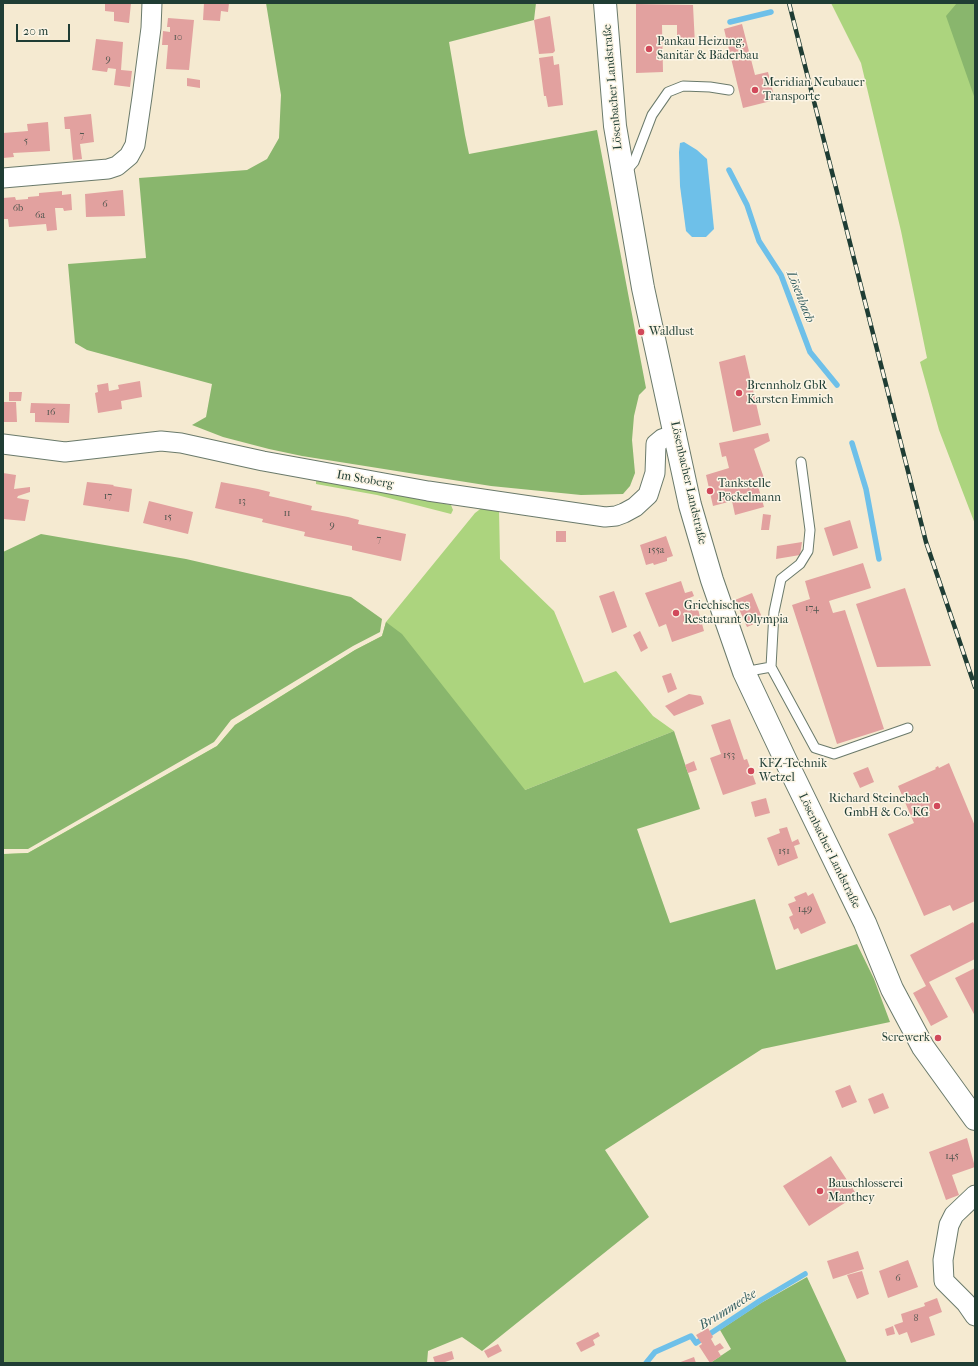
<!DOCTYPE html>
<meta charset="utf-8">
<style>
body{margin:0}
#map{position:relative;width:978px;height:1366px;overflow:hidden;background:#f5ead1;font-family:"IM FELL French Canon",serif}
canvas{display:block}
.frame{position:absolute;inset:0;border:4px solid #1f3d34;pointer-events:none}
.scale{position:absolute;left:16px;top:24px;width:54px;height:18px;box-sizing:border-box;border:2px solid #1f3d34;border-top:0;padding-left:5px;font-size:12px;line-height:14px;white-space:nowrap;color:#1f3d34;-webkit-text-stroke:3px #fcf5e5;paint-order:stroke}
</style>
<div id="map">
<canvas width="978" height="1366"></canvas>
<div class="frame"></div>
<div class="scale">20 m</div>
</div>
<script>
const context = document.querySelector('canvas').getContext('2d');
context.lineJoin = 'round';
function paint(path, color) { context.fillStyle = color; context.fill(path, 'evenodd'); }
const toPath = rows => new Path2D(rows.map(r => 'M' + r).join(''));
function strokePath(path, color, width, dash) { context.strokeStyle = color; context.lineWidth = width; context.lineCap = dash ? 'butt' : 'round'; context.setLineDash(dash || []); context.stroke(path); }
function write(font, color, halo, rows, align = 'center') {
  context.font = font + ' "IM FELL French Canon",serif'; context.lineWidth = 3; context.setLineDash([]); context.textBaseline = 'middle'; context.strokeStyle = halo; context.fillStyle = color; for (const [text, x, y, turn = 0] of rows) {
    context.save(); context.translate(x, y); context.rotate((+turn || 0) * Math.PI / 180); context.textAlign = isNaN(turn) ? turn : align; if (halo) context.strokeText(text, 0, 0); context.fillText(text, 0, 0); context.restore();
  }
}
paint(toPath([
 [831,3,975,3,975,524,939,430,920,362,927,358,901,231,861,63],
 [316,480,451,505,453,510,451,514,377,495,316,484],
 [483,507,499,510,500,559,554,611,584,683,616,671,653,716,674,731,525,790,561,954,8,854,28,853,217,746,235,725,355,650,382,636,386,622,475,513]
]), '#acd47e');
paint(toPath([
 [266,3,536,3,534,20,449,42,465,135,469,154,597,130,646,388,639,395,634,416,632,440,635,473,630,486,623,494,581,495,491,486,302,456,269,449,223,437,192,425,206,417,212,384,87,350,75,343,68,264,146,258,139,178,247,170,267,159,279,138,281,95],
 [957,3,975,3,975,99,946,16],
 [41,534,186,559,351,597,382,619,380,632,353,646,231,720,214,742,28,849,3,849,3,552],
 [386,622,402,634,525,790,674,731,700,809,637,829,670,923,755,899,776,970,857,944,874,979,890,1022,762,1049,605,1150,649,1217,482,1351,462,1337,428,1351,427,1363,3,1363,3,854,28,853,217,746,235,725,355,650,382,636],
 [807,1277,847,1363,710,1363,731,1349,720,1330,761,1303]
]), '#89b66d');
paint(toPath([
 [684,142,697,150,707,159,714,229,706,237,692,237,686,231,680,186,679,152,680,143]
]), '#6ec0e9');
strokePath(toPath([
 [730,22,771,12],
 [729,170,747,205,759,241,781,275,810,352,837,385],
 [852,443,866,489,879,559],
 [646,1363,655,1352,691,1336,696,1343,761,1300,805,1274]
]), '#6ec0e9', 5.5);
paint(toPath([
 [105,3,131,3,129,23,114,21,114,12,105,11],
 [204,3,229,3,228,12,221,11,220,21,203,20],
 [636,4,693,5,695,45,677,45,677,25,662,25,663,72,636,73],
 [550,16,555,51,553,53,539,54,534,20],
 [168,18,194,20,189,70,166,69,168,45,162,45,163,31,170,32,170,27,167,27],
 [742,24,755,75,768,72,775,100,743,108,724,29],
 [96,39,123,42,121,70,132,71,130,87,114,85,116,69,108,68,107,72,92,70],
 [553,56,554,65,559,64,563,105,548,107,546,96,544,96,539,58],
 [187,78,200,80,200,88,187,86],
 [91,114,94,142,80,144,82,159,73,160,70,129,65,129,64,117],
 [48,122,50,151,13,153,14,157,3,158,3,133,28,131,27,124],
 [123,190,125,216,86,217,85,194],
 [62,191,62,195,71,194,72,210,64,211,63,208,55,208,57,230,47,231,46,224,9,227,8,219,3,219,3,198,15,197,16,200,28,199,28,197,39,196,39,193],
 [745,355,761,425,733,432,719,362],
 [140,381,142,397,121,401,122,409,98,413,95,393,98,392,97,385,108,383,109,391,119,389,118,385],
 [9,392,22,392,21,401,9,401],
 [3,402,16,402,17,422,3,422],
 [31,403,70,404,69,423,35,422,35,413,30,413],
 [768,433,770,441,754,449,764,478,756,479,764,507,735,515,732,501,713,506,706,475,729,468,726,456,722,457,719,443],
 [3,473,16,475,14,489,30,487,30,492,18,496,17,498,29,500,25,521,3,519],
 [87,482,114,485,113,486,132,489,129,512,83,505],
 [221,482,258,489,270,492,269,496,312,506,311,510,348,517,359,520,358,524,406,534,401,561,352,550,352,546,304,536,305,532,262,522,263,519,215,508],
 [149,501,193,512,188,534,143,523],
 [763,514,771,515,769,530,761,530],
 [850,520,858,548,833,556,824,528],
 [556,531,566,531,566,542,556,542],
 [666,536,673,556,667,558,667,561,654,565,653,563,646,565,640,545],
 [802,542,800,555,776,559,777,546],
 [863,563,871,588,829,601,833,613,845,610,884,729,837,744,792,605,810,599,805,581],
 [681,581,685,593,692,591,694,596,687,599,689,604,696,602,704,631,672,642,666,624,659,627,645,593],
 [905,588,931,666,877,667,856,604],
 [614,591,627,627,612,633,599,596],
 [752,593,763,620,747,627,735,600],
 [640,631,648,648,641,652,633,635],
 [671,673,677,689,668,693,662,676],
 [689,694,701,696,704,704,674,716,665,706],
 [730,719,744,760,747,759,756,784,723,795,710,758,721,754,711,725],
 [694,761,697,770,688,773,685,765],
 [949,763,975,826,975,901,953,911,950,905,924,916,888,834,914,823,898,786,936,769,935,768,938,766,939,768],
 [868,767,874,782,860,788,853,773],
 [766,798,770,813,755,817,751,802],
 [787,827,792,842,798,839,800,844,794,846,798,858,778,866,767,838,780,833,779,829],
 [806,892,808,896,813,893,826,923,801,934,798,928,794,930,789,917,793,915,788,904,796,901,794,897],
 [973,922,975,926,975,959,929,982,948,1017,931,1026,913,993,926,986,910,955],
 [975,968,975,1016,955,978],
 [850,1085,857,1102,842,1108,835,1091],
 [883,1093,889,1108,874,1114,868,1099],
 [967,1138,975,1167,952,1175,959,1195,946,1200,929,1152],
 [831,1156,857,1195,809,1226,783,1186],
 [858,1251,864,1269,833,1279,827,1261],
 [908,1260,918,1287,888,1298,879,1271],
 [862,1271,869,1294,857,1299,847,1275],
 [937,1298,942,1312,929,1317,935,1335,911,1343,907,1332,899,1335,894,1325,903,1322,901,1314,925,1306,924,1303],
 [893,1326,895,1334,887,1336,885,1329],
 [708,1328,713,1337,711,1339,715,1346,720,1343,724,1348,718,1351,721,1356,710,1363,699,1346,702,1344,696,1335],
 [598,1332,600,1336,593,1340,595,1345,581,1352,576,1343],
 [498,1344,502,1351,488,1358,484,1351],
 [452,1351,454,1359,442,1363,435,1363,433,1357],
 [694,1357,696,1363,678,1363]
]), '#e2a19f');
const lane = toPath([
 [623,171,628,169,634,162,652,115,668,92,683,86,710,87,729,90],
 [771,667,774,612,781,579,800,564,808,551,810,530,801,462],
 [744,672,771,667,815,748,834,754,908,728]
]);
const street = toPath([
 [3,178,108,169,117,166,129,156,135,145,142,97,151,28,152,3],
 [3,444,65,452,161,441,181,443,263,461,428,491,605,517,616,516,624,513,635,507,648,495,655,473,656,444,662,439,676,434],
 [975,1195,954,1215,949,1225,943,1260,944,1281,966,1303,975,1316]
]);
const secondary = toPath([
 [605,3,615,126,643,288,690,505,712,580,744,672,786,761,865,923,892,989,923,1047,975,1119]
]);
strokePath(lane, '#6a7a6b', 11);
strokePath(street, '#6a7a6b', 21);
strokePath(secondary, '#6a7a6b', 24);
strokePath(lane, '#fff', 9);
strokePath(street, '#fff', 19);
strokePath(secondary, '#fff', 22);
const rail = toPath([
 [789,3,926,542,975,687]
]);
strokePath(rail, '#1f3d34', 4.5);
strokePath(rail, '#fcf5e5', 3, [9]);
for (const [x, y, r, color] of [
 [649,49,4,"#d1495b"],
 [755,90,4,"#d1495b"],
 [641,332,4,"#d1495b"],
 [739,393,4,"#d1495b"],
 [710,491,4,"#d1495b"],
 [676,613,4,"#d1495b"],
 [751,771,4,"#d1495b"],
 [937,806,4,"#d1495b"],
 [938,1038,4,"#d1495b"],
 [820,1191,4,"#d1495b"]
]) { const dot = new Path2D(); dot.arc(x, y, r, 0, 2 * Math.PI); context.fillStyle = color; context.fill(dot); strokePath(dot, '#fcf5e5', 1.5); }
write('10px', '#50564f', null, [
 ["10",178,38],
 ["9",108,60],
 ["7",82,136],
 ["5",26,142],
 ["6",105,205],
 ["6b",18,209],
 ["6a",40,216],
 ["16",51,413],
 ["17",108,497],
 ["13",242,502],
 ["11",287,514],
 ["15",168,518],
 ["9",332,526],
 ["7",379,540],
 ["155a",656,551],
 ["174",812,609],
 ["153",729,756],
 ["151",784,852],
 ["149",805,910],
 ["145",952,1157],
 ["6",898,1279],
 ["8",916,1319]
]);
write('12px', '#1f3d34', '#fcf5e5', [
 ["Pankau Heizung,",657,42],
 ["Sanitär & Bäderbau",657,56],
 ["Meridian Neubauer",763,83],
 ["Transporte",763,97],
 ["Waldlust",649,332],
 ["Brennholz GbR",747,386],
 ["Karsten Emmich",747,400],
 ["Tankstelle",718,484],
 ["Pöckelmann",718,498],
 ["Griechisches",684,606],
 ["Restaurant Olympia",684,620],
 ["KFZ-Technik",759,764],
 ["Wetzel",759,778],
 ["Richard Steinebach",929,799,"right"],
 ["GmbH & Co. KG",929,813,"right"],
 ["Screwerk",930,1038,"right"],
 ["Bauschlosserei",828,1184],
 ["Manthey",828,1198]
], 'left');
write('12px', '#1f3d34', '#fcf5e5', [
 ["Lösenbacher Landstraße",613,87,-95],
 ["Im Stoberg",365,480,10],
 ["Lösenbacher Landstraße",688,483,77],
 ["Lösenbacher Landstraße",829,851,64]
]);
write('italic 13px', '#335e61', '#fcf5e5', [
 ["Lösenbach",800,297,68],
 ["Brummecke",728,1310,-32]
]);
</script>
